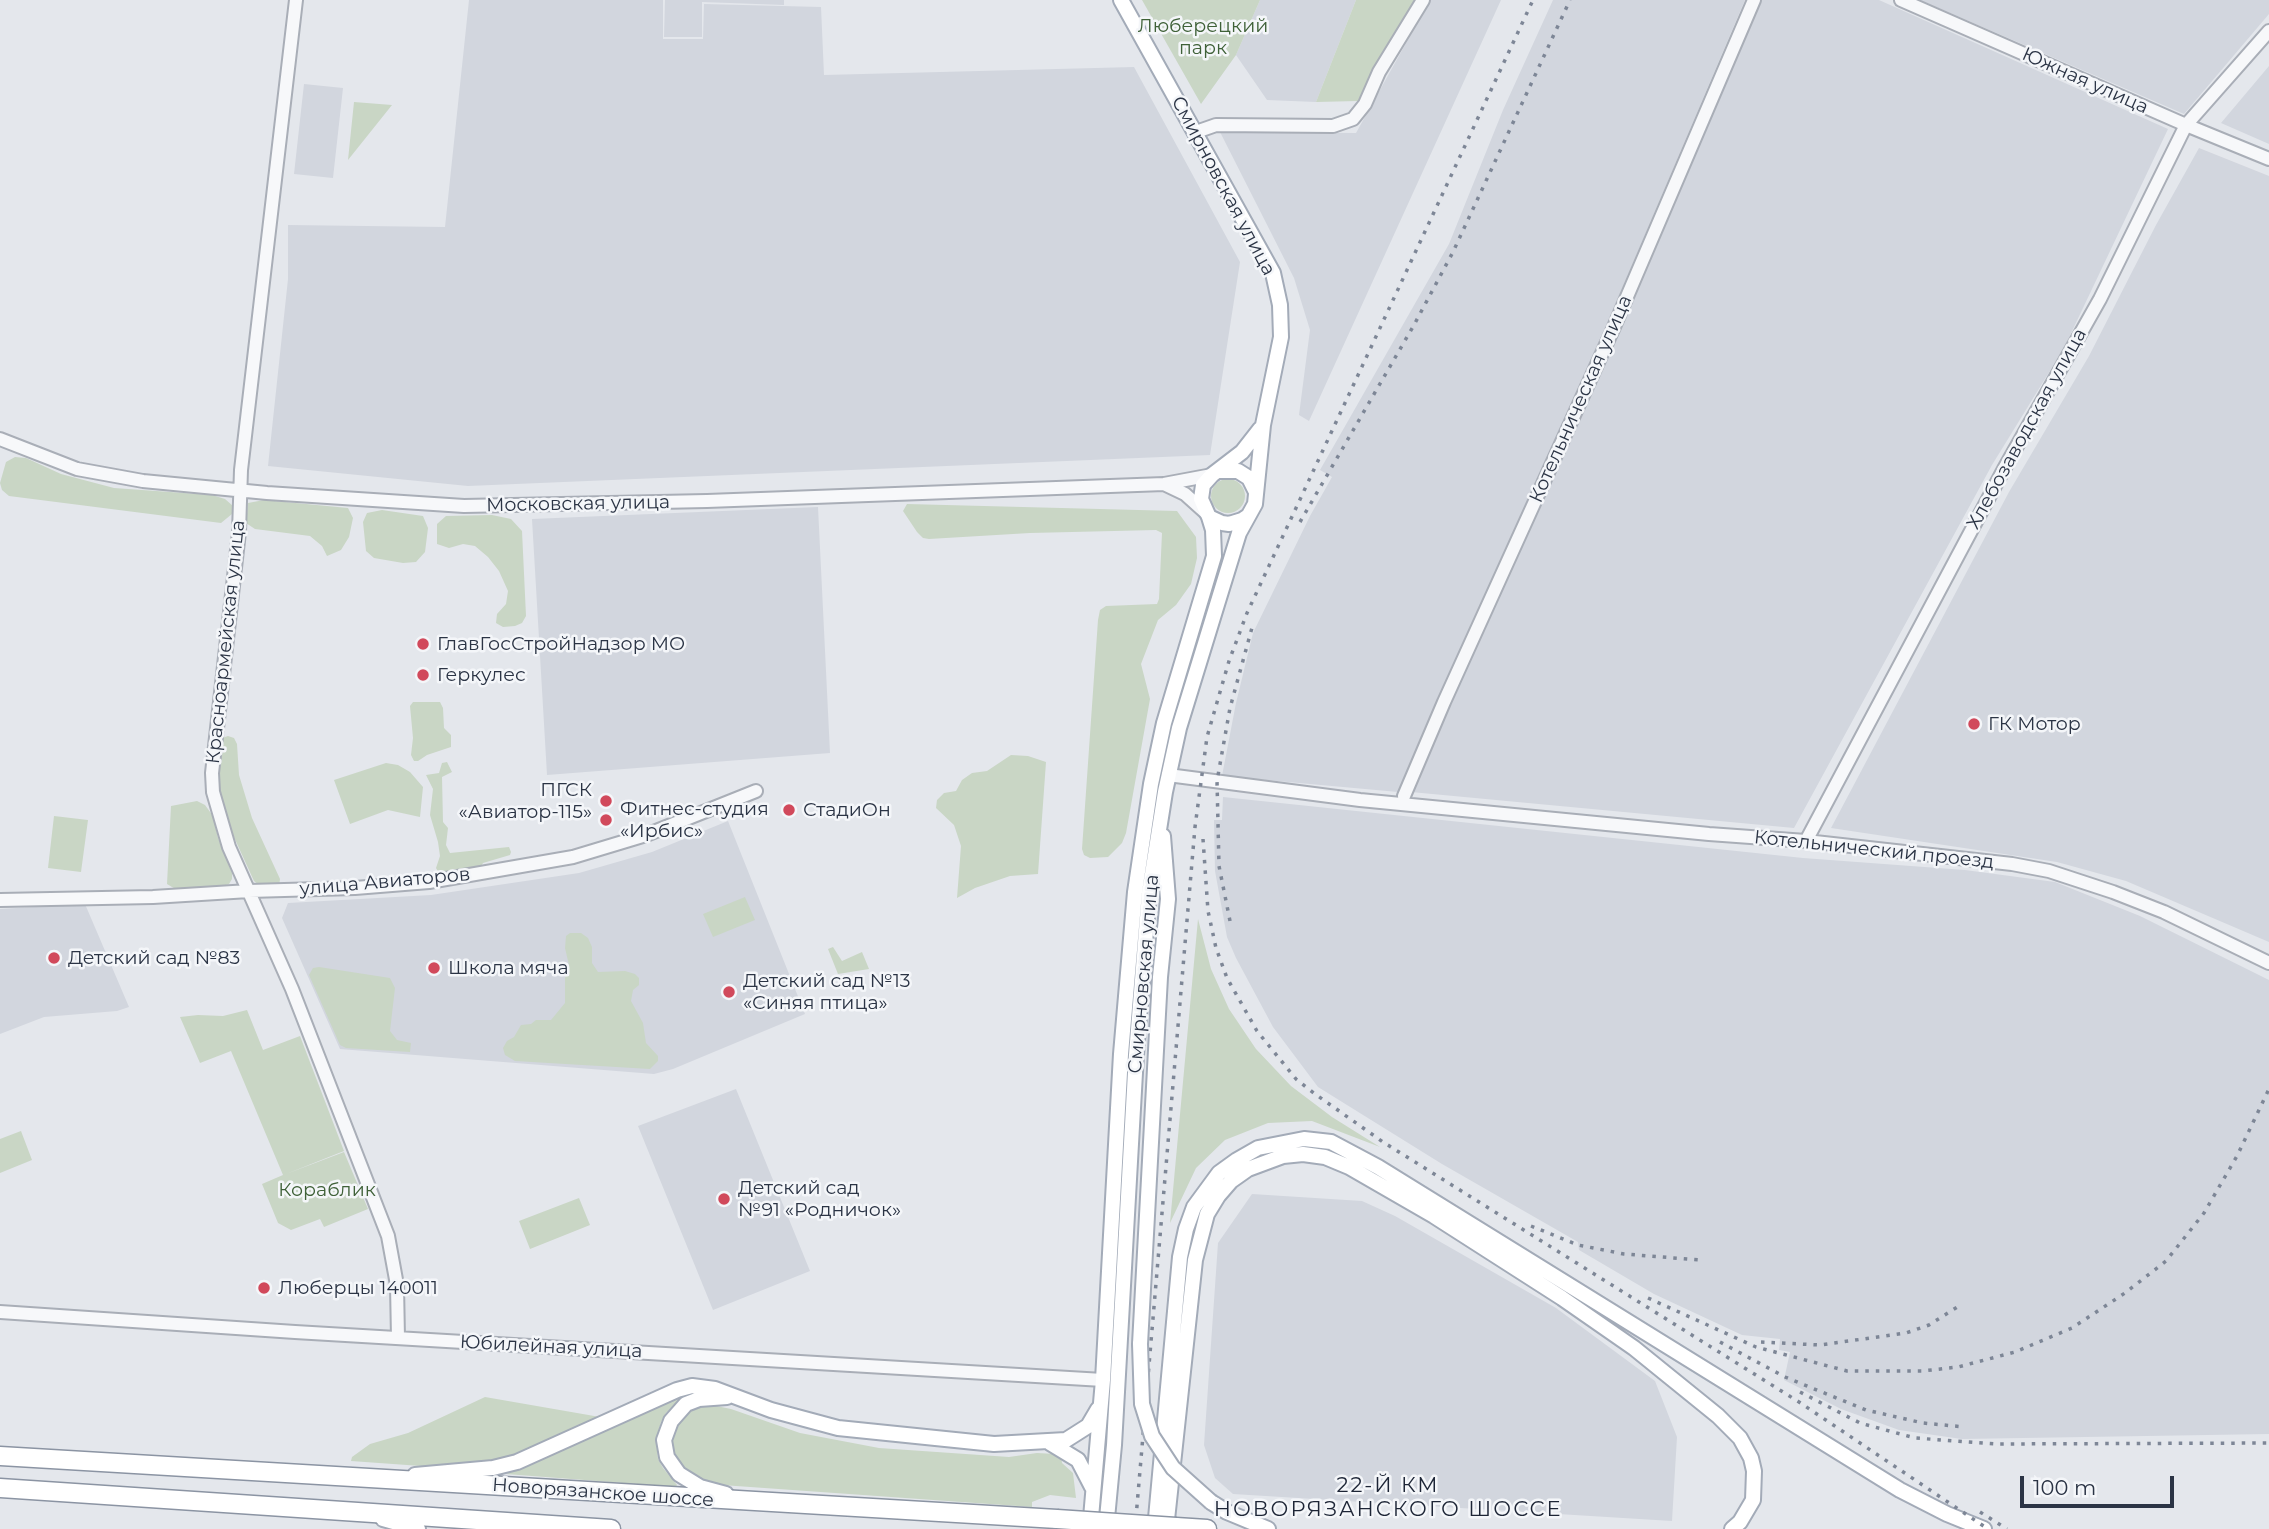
<!DOCTYPE html>
<meta charset="utf-8">
<style>
body{margin:0}
#map{position:relative;width:2269px;height:1529px;overflow:hidden;background:#e4e7ec;font-family:Montserrat,sans-serif}
canvas{display:block}
.scale{position:absolute;left:2020px;top:1476px;width:154px;height:32px;box-sizing:border-box;border:4px solid #2b3445;border-top:0;padding-left:9px;font-size:21px;line-height:24px;white-space:nowrap;color:#2b3445;-webkit-text-stroke:5px #f4f6f9;paint-order:stroke}
</style>
<div id="map">
<canvas width="2269" height="1529"></canvas>
<div class="scale">100 m</div>
</div>
<script>
const context = document.querySelector('canvas').getContext('2d');
context.lineJoin = 'round';
function paint(path, color) { context.fillStyle = color; context.fill(path, 'evenodd'); }
const toPath = rows => new Path2D(rows.map(r => 'M' + r).join(''));
function strokePath(path, color, width, dash) { context.strokeStyle = color; context.lineWidth = width; context.lineCap = dash ? 'butt' : 'round'; context.setLineDash(dash || []); context.stroke(path); }
function write(font, color, halo, rows, align = 'center') {
  context.font = font + ' Montserrat,sans-serif'; context.lineWidth = 5; context.setLineDash([]); context.textBaseline = 'middle'; context.strokeStyle = halo; context.fillStyle = color; for (const [text, x, y, turn = 0] of rows) {
    context.save(); context.translate(x, y); context.rotate((+turn || 0) * Math.PI / 180); context.textAlign = isNaN(turn) ? turn : align; if (halo) context.strokeText(text, 0, 0); context.fillText(text, 0, 0); context.restore();
  }
}
paint(toPath([
 [469,0,663,0,663,39,703,39,704,4,821,7,824,75,1134,67,1240,262,1210,455,468,486,268,466,288,279,288,225,445,227],
 [665,0,784,0,784,5,702,2,702,37,664,37],
 [1260,0,1356,0,1316,102,1267,100,1236,55],
 [1430,0,1501,0,1309,421,1299,415,1310,330,1294,278,1220,132,1356,133],
 [1553,0,1745,0,1607,324,1398,792,1222,776,1236,703,1253,633,1310,516,1332,477,1320,470,1449,244,1503,110],
 [1760,0,1879,0,2168,129,2064,348,1992,465,1794,828,1411,792,1618,329],
 [1920,0,2269,0,2269,14,2184,114],
 [2269,66,2269,144,2221,123],
 [304,84,343,88,333,178,294,174],
 [2199,148,2269,176,2269,942,2126,881,2057,862,1831,828,2009,492,2089,356,2156,225],
 [818,507,830,753,547,775,532,519],
 [1223,797,1803,858,1965,870,2055,882,2140,916,2269,980,2269,1434,1962,1439,1899,1430,1841,1409,1784,1380,1790,1352,1779,1350,1780,1339,1742,1335,1654,1294,1579,1250,1578,1242,1442,1164,1318,1087,1273,1027,1236,958,1227,937,1215,871,1214,820,1222,820],
 [728,821,805,1014,673,1069,654,1074,340,1049,282,918,288,903,431,895,579,873,652,852],
 [85,904,129,1007,117,1011,44,1017,0,1034,0,909],
 [736,1089,810,1271,713,1310,638,1126],
 [1252,1194,1362,1201,1395,1216,1556,1308,1655,1381,1677,1437,1672,1521,1233,1494,1215,1478,1204,1445,1218,1243]
]), '#d2d6de');
paint(toPath([
 [1142,0,1260,0,1236,55,1201,104],
 [1356,0,1416,0,1378,62,1358,101,1316,102],
 [354,102,392,105,348,160],
 [15,457,26,458,61,474,114,488,212,495,225,499,233,506,232,514,221,523,9,496,2,490,0,483,6,462],
 '1211 496a17 17 0 1 1 34 0a17 17 0 1 1-34 0Z',
 [264,500,348,508,353,518,349,537,341,550,327,556,322,546,310,536,255,529,246,523,248,503],
 [907,504,1177,511,1196,537,1197,558,1191,584,1176,605,1158,620,1141,664,1150,699,1126,833,1122,843,1108,857,1090,858,1084,855,1082,849,1098,620,1100,610,1106,606,1157,604,1159,599,1162,533,1156,530,1030,533,929,539,923,538,917,532,903,511],
 [382,510,423,516,428,528,425,552,416,562,403,563,374,558,366,551,363,522,367,513],
 [492,515,511,519,522,531,526,616,522,623,515,626,503,627,496,623,497,614,506,604,508,591,499,571,488,557,475,546,463,544,449,548,437,544,437,524,446,516],
 [413,702,440,702,443,708,444,728,451,735,451,747,427,755,418,761,414,761,411,755,413,738,410,706],
 [228,736,234,738,237,744,239,775,252,818,280,879,279,886,259,885,254,881,228,824,220,791,218,764,222,738],
 [1011,755,1028,756,1046,762,1038,874,1010,876,975,888,957,898,961,846,954,825,936,808,937,800,944,793,956,791,962,780,972,773,987,771],
 [447,762,452,772,442,777,443,822,448,828,446,845,450,853,509,847,511,852,510,855,483,863,480,868,440,875,436,868,440,856,438,842,430,815,433,789,426,775,439,773,442,763],
 [386,763,398,765,410,772,423,787,420,817,388,810,350,824,334,780],
 [197,801,205,805,213,816,218,838,232,873,232,879,229,884,221,887,177,890,167,884,171,806],
 [54,816,88,820,81,872,48,868],
 [745,897,755,920,713,937,703,914],
 [1198,919,1211,969,1229,1009,1256,1049,1291,1086,1332,1117,1380,1147,1312,1121,1268,1123,1225,1140,1196,1168,1170,1223],
 [570,933,581,933,588,938,592,947,592,963,598,972,625,971,635,974,639,978,639,985,633,990,631,1001,643,1023,646,1043,658,1056,658,1061,650,1069,515,1061,505,1055,503,1048,507,1041,514,1037,521,1025,531,1024,536,1020,551,1020,565,1003,565,978,569,965,565,948,566,936],
 [833,947,842,961,862,952,869,969,838,974,828,949],
 [319,967,390,978,395,988,390,1031,397,1040,411,1043,410,1052,346,1048,340,1045,309,975,313,968],
 [247,1010,263,1050,300,1036,344,1151,286,1174,344,1152,368,1209,324,1227,320,1219,291,1230,278,1223,262,1184,283,1175,231,1051,200,1063,180,1017,198,1015,223,1016],
 [21,1131,32,1160,0,1173,0,1139],
 [579,1198,590,1225,530,1249,519,1221],
 [485,1397,600,1417,515,1457,490,1464,435,1467,351,1461,352,1457,370,1444,408,1433],
 [677,1397,680,1399,666,1413,661,1422,656,1440,658,1459,663,1468,677,1485,676,1487,506,1474,550,1456],
 [707,1404,731,1409,800,1433,879,1448,1009,1457,1037,1453,1055,1454,1061,1456,1062,1463,1073,1473,1076,1498,1050,1495,1032,1502,1032,1507,708,1484,679,1468,669,1445,672,1429,689,1410]
]), '#c9d6c5');
const minor = toPath([
 [296,0,241,470,239,532,212,773,213,792,229,847,292,989,388,1236,397,1285,398,1338],
 [1901,0,2186,125,2269,159],
 [1196,132,1216,125,1333,126,1353,119,1365,104,1379,72,1423,0],
 [0,439,77,469,143,481,267,493,464,506,707,501,1164,484,1212,475],
 [1164,484,1185,494,1205,512],
 [1168,775,1360,800,1709,834,1806,841,2012,864,2049,871,2113,892,2164,912,2269,963],
 [1404,796,1444,702,1614,327,1754,0],
 [1806,841,2004,469,2100,299,2186,125,2269,31],
 [0,900,153,897,249,891,355,888,429,882,573,857,646,835,756,791],
 [0,1312,295,1332,1103,1380]
]);
const major = toPath([
 [1218,471,1238,471,1249,478,1255,490],
 [1209,517,1222,523,1229,524,1242,520,1248,516],
 [1140,1344,1160,977,1168,899,1163,836],
 [1050,1443,1078,1460,1092,1487],
 [415,1475,493,1468,517,1462,677,1390,692,1386,715,1389,771,1410,838,1428,994,1444,1066,1440,1088,1426,1098,1409],
 [726,1494,700,1487,679,1474,667,1457,664,1440,671,1421,686,1404,699,1399,727,1397],
 [1211,1502,1227,1512,1268,1529],
 [383,1519,418,1529],
 [1090,1529,1103,1380,1121,1054,1135,892,1151,784,1164,723,1214,556,1213,530,1209,517,1201,499,1203,485,1212,475,1242,452,1260,429],
 [1106,1529,1114,1445,1136,1055,1149,893,1165,792,1179,728,1239,533,1255,504,1263,425,1281,337,1280,305,1273,273,1121,0],
 [1155,1529,1180,1257,1186,1229,1194,1207,1219,1173,1237,1160,1258,1148,1304,1139,1331,1142,1378,1167,1900,1490,1947,1514,1984,1529],
 [1166,1529,1195,1260,1207,1214,1218,1196,1231,1181,1248,1169,1283,1156,1303,1154,1325,1157,1349,1167,1434,1216,1562,1298,1634,1348,1718,1416,1740,1438,1751,1458,1754,1471,1753,1500,1740,1522,1732,1529]
]);
const highway = toPath([
 [0,1456,1057,1519],
 [0,1488,611,1529],
 [1176,1527,1207,1529]
]);
strokePath(minor, '#a9aeb7', 16);
strokePath(major, '#a3abb8', 18);
strokePath(highway, '#8b94a3', 21);
strokePath(minor, '#f7f8fa', 12);
strokePath(major, '#fff', 14);
strokePath(highway, '#fff', 18);
strokePath(toPath([
 [1300,522,1414,325,1453,252,1570,0],
 [1203,839,1208,911,1216,948,1227,978,1257,1031,1296,1079,1315,1094,1383,1142,1799,1402,1988,1529],
 [1230,921,1219,866,1217,781,1230,708,1253,624],
 [1531,1226,1578,1245,1624,1254,1700,1260],
 [1648,1298,1756,1347,1847,1371,1922,1371,1958,1367,2015,1352,2072,1328,2125,1293,2166,1261,2204,1213,2237,1156,2269,1089],
 [1720,1342,1785,1377,1866,1410,1923,1423,1965,1427],
 [1761,1342,1820,1345,1906,1333,1929,1325,1962,1304],
 [1800,1392,1860,1423,1915,1438,1997,1444,2269,1443],
 [1980,1512,2007,1529],
 [1135,1529,1195,827,1207,737,1229,661,1247,613,1533,0]
]), '#7d8696', 3.5, [3.5, 7]);
const majorBridge = toPath([
 [1140,1344,1142,1404,1152,1436,1173,1468,1211,1502]
]);
const highwayBridge = toPath([
 [1057,1519,1176,1527]
]);
strokePath(majorBridge, '#a3abb8', 18, []);
strokePath(highwayBridge, '#8b94a3', 21, []);
strokePath(majorBridge, '#fff', 14);
strokePath(highwayBridge, '#fff', 18);
for (const [x, y, r, color] of [
 [423,644,7,"#d1495b"],
 [423,675,7,"#d1495b"],
 [1974,724,7,"#d1495b"],
 [606,801,7,"#d1495b"],
 [789,810,7,"#d1495b"],
 [606,820,7,"#d1495b"],
 [54,958,7,"#d1495b"],
 [434,968,7,"#d1495b"],
 [729,992,7,"#d1495b"],
 [724,1199,7,"#d1495b"],
 [264,1288,7,"#d1495b"]
]) { const dot = new Path2D(); dot.arc(x, y, r, 0, 2 * Math.PI); context.fillStyle = color; context.fill(dot); strokePath(dot, '#f4f6f9', 2.5); }
write('19px', '#3f6138', '#f4f6f9', [
 ["Люберецкий",1203,26],
 ["парк",1203,48],
 ["Кораблик",327,1190]
]);
write('19px', '#2b3445', '#f4f6f9', [
 ["Южная улица",2085,81,24],
 ["Смирновская улица",1223,186,62],
 ["Котельническая улица",1581,399,-66],
 ["Хлебозаводская улица",2027,429,-61],
 ["Московская улица",578,504,-1],
 ["Красноармейская улица",226,642,-84],
 ["Котельнический проезд",1874,850,6],
 ["улица Авиаторов",385,882,-5],
 ["Смирновская улица",1144,974,-85],
 ["Юбилейная улица",551,1347,3],
 ["Новорязанское шоссе",603,1493,4]
]);
write('19px', '#2b3445', '#f4f6f9', [
 ["ГлавГосСтройНадзор МО",437,644],
 ["Геркулес",437,675],
 ["ГК Мотор",1988,724],
 ["ПГСК",592,790,"right"],
 ["«Авиатор-115»",592,812,"right"],
 ["Фитнес-студия",620,809],
 ["«Ирбис»",620,831],
 ["СтадиОн",803,810],
 ["Детский сад №83",68,958],
 ["Школа мяча",448,968],
 ["Детский сад №13",743,981],
 ["«Синяя птица»",743,1003],
 ["Детский сад",738,1188],
 ["№91 «Родничок»",738,1210],
 ["Люберцы 140011",278,1288]
], 'left');
context.letterSpacing = '2px';
write('21px', '#1d2536', '#f4f6f9', [
 ["22-Й КМ",1388,1486],
 ["НОВОРЯЗАНСКОГО ШОССЕ",1388,1510]
]);
context.letterSpacing = '0px';
</script>
